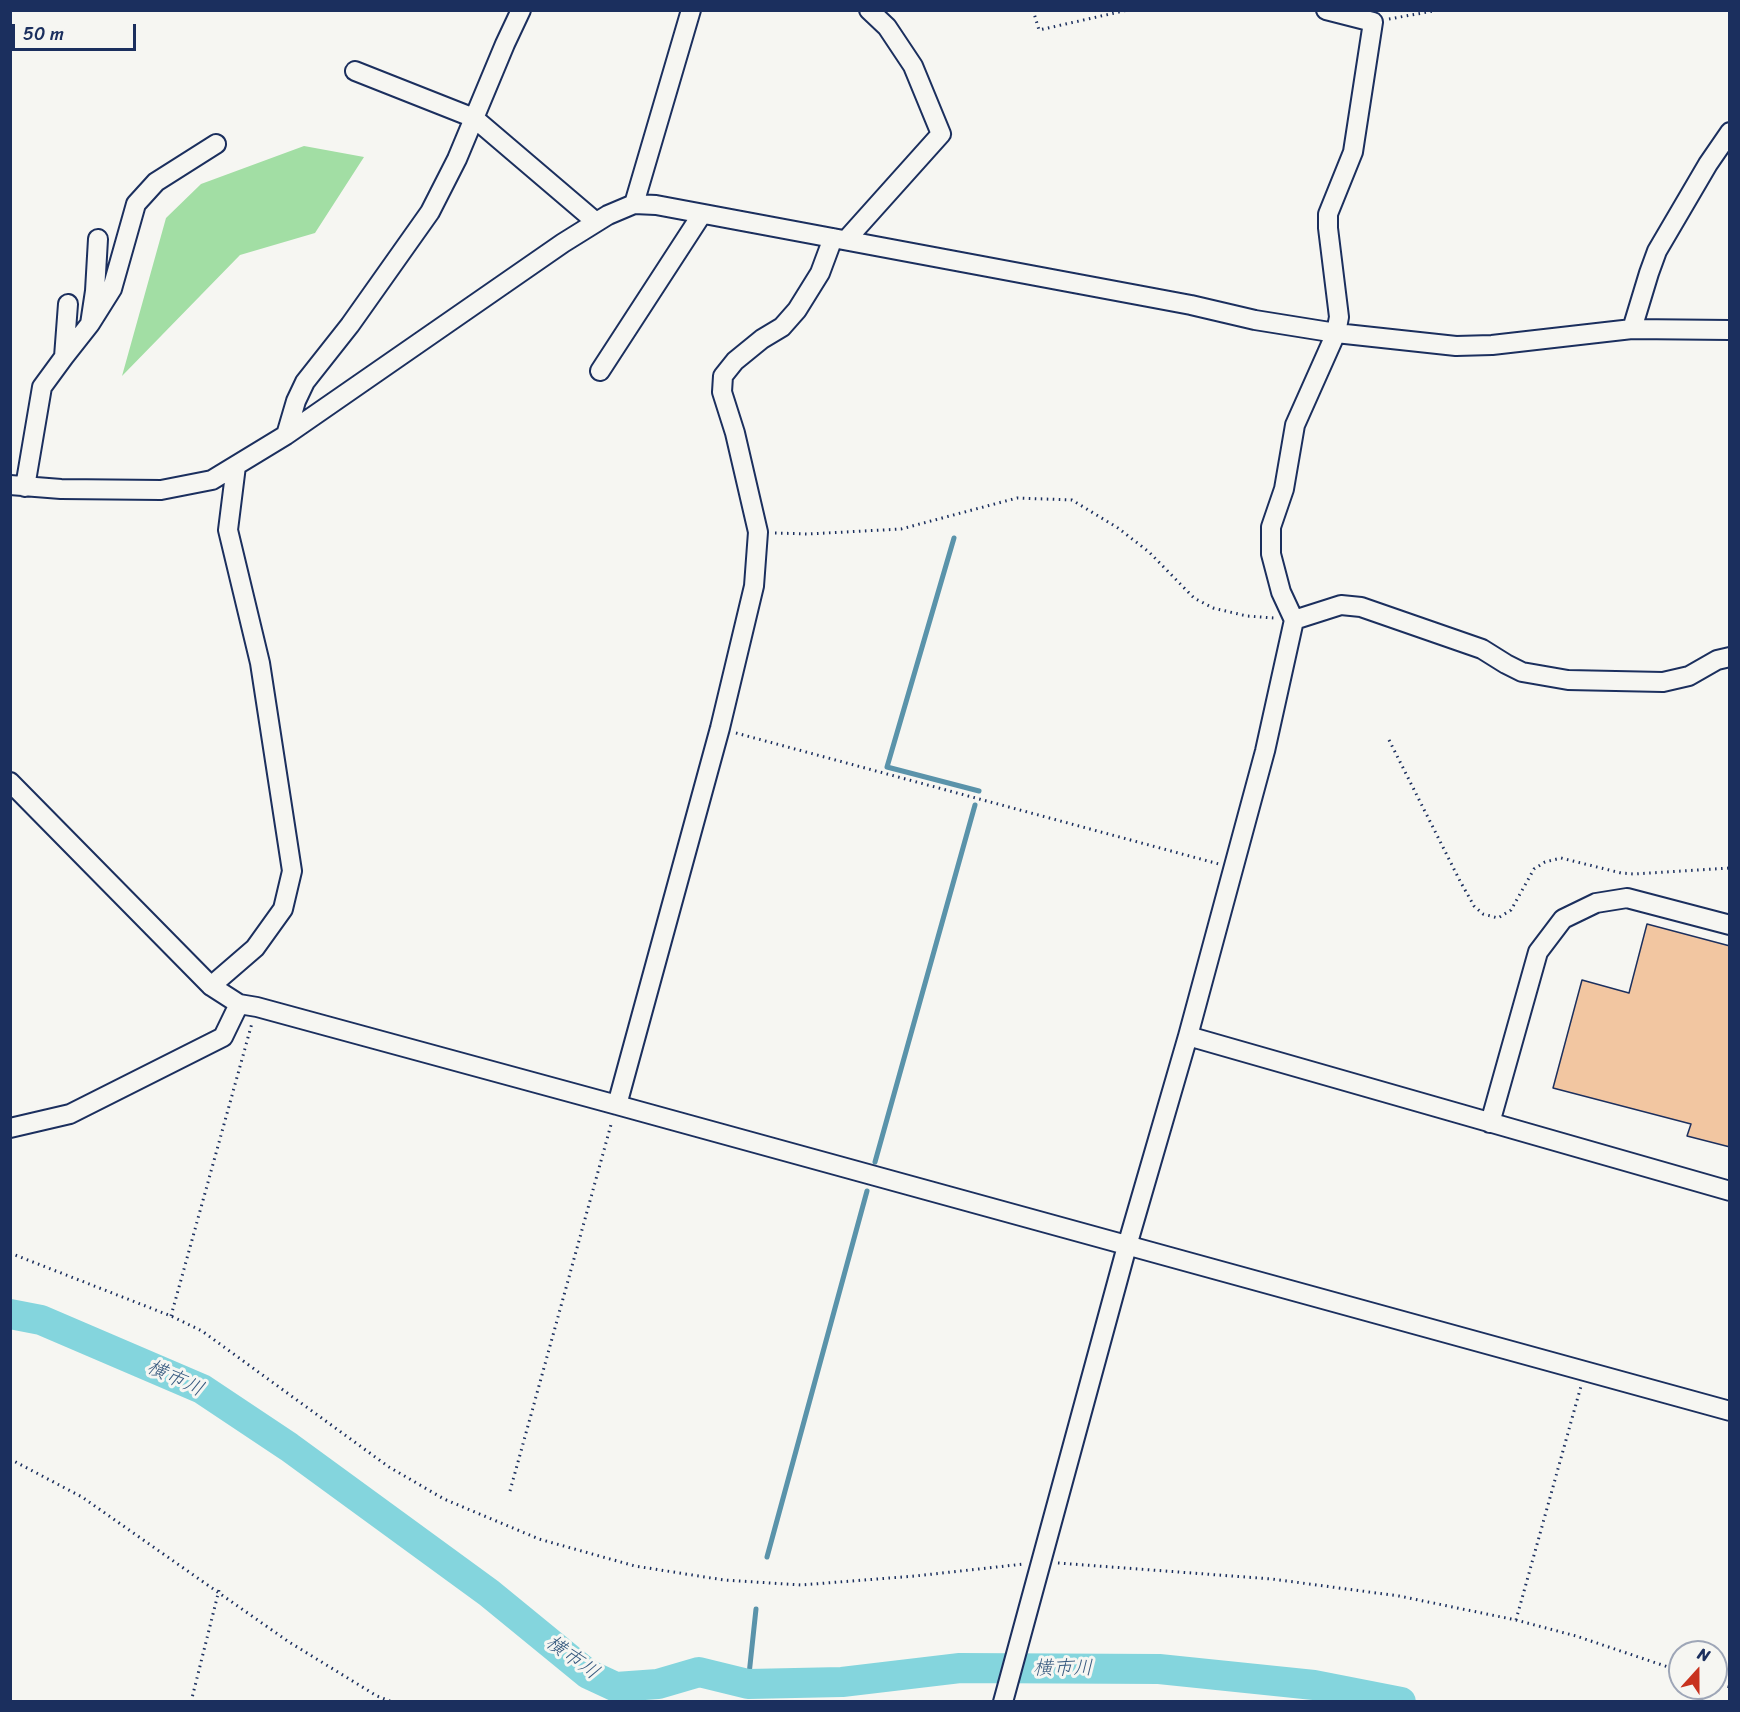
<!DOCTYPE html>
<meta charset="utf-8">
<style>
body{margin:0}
#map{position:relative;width:1740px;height:1712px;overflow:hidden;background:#f6f6f2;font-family:Sriracha,sans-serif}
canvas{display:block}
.frame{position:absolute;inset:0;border:12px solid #1b2f5e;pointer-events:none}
.north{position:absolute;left:1668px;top:1640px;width:60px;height:60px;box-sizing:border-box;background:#f6f6f2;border:2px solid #9ea6b7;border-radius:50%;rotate:21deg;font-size:16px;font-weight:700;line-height:24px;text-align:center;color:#1b2f5e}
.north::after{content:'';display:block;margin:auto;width:21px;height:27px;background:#c8321e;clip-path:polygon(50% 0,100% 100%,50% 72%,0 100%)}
.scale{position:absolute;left:12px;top:24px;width:124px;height:27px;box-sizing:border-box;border:3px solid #1b2f5e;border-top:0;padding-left:8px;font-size:18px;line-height:21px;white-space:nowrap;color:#1b2f5e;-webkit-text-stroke:4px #f6f6f2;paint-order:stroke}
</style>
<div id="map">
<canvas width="1740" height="1712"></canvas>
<div class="frame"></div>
<div class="north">N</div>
<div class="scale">50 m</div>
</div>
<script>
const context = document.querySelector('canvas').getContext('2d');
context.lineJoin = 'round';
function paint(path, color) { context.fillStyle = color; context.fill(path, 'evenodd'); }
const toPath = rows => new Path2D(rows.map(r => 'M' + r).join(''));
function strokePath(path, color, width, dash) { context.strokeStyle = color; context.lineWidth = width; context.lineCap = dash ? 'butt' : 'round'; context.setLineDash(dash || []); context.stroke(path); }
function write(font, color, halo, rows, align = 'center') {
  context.font = font + ' Sriracha,"Klee One",sans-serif'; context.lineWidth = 6; context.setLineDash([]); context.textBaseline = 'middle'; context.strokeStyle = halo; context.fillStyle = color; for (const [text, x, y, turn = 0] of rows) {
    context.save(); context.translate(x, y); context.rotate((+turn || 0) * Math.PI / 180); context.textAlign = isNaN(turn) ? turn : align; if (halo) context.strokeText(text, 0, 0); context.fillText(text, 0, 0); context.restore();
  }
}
paint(toPath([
 [304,146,364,157,315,233,240,255,122,376,166,218,201,184]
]), '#a2dea4');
strokePath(toPath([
 [954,538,887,767,979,791],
 [875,1162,975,805],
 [767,1557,867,1191],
 [748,1684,756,1609]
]), '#5a93aa', 5);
strokePath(toPath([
 [10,1314,41,1320,202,1389,289,1447,489,1593,588,1674,616,1687,658,1684,699,1672,748,1684,842,1682,960,1668,1159,1669,1314,1685,1401,1702]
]), '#84d5dd', 30);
const building = toPath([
 [1647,924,1730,946,1730,1147,1687,1136,1691,1124,1553,1088,1582,980,1629,993,1647,924]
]);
paint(building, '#f2c6a1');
strokePath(building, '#1b2f5e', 1.5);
const street = toPath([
 [355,71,474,118,596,222],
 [634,204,691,10],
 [846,240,941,134,913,66,887,27,869,10],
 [90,324,112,289,136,204,156,182,216,144],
 [1632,329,1649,273,1657,251,1708,164,1730,132],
 [64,357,90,324,95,291,98,239],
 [600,371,702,214],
 [286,435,296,401,305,382,350,325,430,212,457,159,505,44,521,10],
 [10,485,61,489,161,490,212,480,286,435,563,243,608,215,634,204,656,205,838,239,1191,305,1255,320,1336,333,1456,346,1492,345,1632,329,1730,330],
 [25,487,42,387,64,357,68,304],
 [1294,620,1341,605,1361,607,1482,649,1506,664,1522,672,1568,680,1663,682,1689,676,1717,660,1730,657],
 [10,782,211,986,239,1004,257,1007,617,1105,1730,1411],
 [211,986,255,948,283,909,292,871,260,663,228,530,236,466],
 [1188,1036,1730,1191],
 [617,1105,720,728,754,586,758,532,735,433,722,392,723,376,735,361,762,339,782,327,797,310,820,273,833,238],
 [1490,1123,1538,952,1563,919,1596,903,1627,898,1730,925],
 [10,1128,70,1114,223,1037,239,1004],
 [1003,1702,1127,1246,1188,1036,1265,751,1294,620,1281,592,1271,554,1271,527,1284,489,1295,425,1336,333,1339,317,1328,228,1328,214,1353,152,1373,22,1326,10]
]);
strokePath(street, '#1b2f5e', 22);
strokePath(toPath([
 [1033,10,1039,30,1128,10],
 [1389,19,1439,10],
 [775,533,808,534,901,529,1017,498,1072,500,1118,528,1149,552,1194,598,1213,608,1247,616,1274,618],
 [736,733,1219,864],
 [1389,740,1460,881,1474,906,1483,914,1498,918,1511,910,1534,869,1545,862,1561,858,1621,873,1634,874,1730,868],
 [10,1253,171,1316,202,1331,389,1467,444,1499,539,1539,635,1566,724,1580,801,1585,915,1576,1024,1564],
 [171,1316,252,1023],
 [10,1459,82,1497,289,1642,377,1696,392,1702],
 [510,1491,612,1121],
 [1058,1563,1272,1579,1399,1596,1516,1620,1576,1636,1680,1671],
 [1516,1620,1581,1386],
 [1716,1683,1730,1687],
 [191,1702,219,1590]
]), '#1b2f5e', 3, [1.5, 4.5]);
strokePath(street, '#f6f6f2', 18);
write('italic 20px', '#35587e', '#f6f6f2', [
 ["横市川",175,1379,25],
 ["横市川",572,1658,36],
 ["横市川",1063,1669]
]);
</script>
